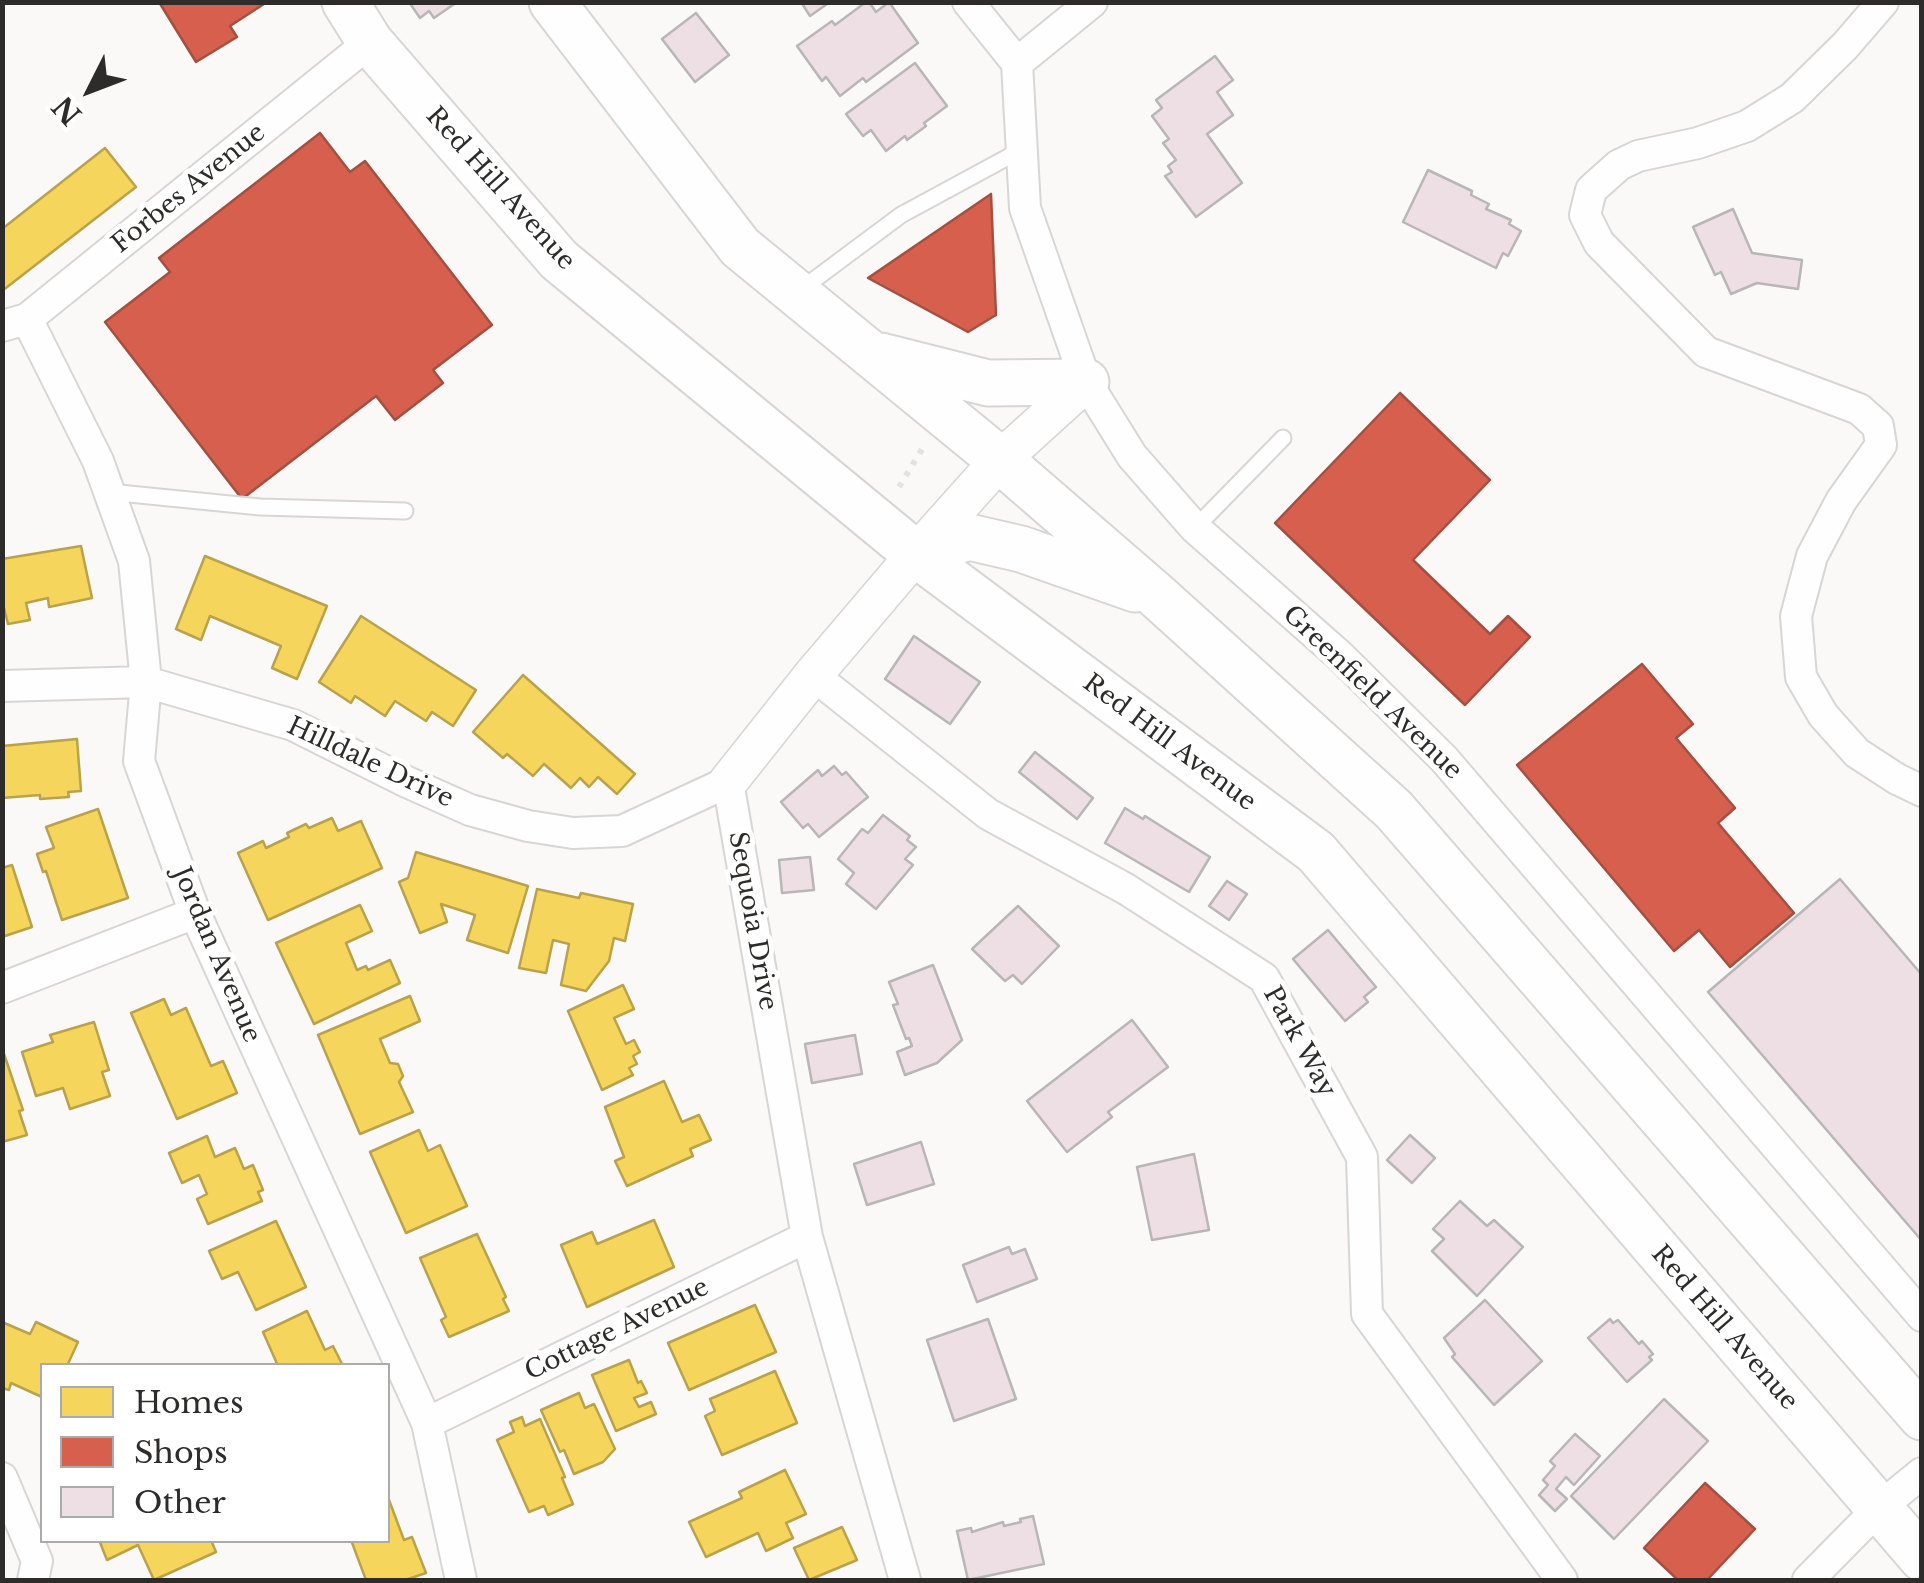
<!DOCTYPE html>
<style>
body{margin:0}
#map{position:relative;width:1924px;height:1583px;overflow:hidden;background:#fbf9f7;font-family:"Libre Baskerville",serif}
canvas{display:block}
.frame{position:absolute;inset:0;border:5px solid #2d2c2a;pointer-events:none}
.legend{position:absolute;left:40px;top:1363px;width:350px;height:180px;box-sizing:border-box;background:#fff;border:2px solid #ababaa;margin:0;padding:12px 18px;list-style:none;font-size:30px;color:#2d2c2a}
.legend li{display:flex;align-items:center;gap:20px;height:50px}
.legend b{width:50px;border:2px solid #ababaa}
.north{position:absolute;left:40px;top:40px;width:100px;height:100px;-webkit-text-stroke:8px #fff;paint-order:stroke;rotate:228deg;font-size:28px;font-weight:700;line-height:40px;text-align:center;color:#2d2c2a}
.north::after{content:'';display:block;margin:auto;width:35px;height:45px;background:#2d2c2a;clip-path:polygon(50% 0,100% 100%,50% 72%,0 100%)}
</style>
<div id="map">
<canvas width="1924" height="1583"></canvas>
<div class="frame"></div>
<ul class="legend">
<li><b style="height:28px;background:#f6d55c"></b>Homes</li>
<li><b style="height:28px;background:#d6604d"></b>Shops</li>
<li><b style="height:28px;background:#eedfe5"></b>Other</li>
</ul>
<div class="north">N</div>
</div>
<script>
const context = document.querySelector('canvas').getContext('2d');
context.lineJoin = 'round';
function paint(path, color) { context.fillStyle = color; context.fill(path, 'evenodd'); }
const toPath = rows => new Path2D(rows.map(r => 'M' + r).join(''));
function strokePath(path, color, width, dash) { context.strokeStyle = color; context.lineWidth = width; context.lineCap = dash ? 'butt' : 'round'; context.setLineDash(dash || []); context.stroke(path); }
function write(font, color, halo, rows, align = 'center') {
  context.font = font + ' "Libre Baskerville",serif'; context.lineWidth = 10; context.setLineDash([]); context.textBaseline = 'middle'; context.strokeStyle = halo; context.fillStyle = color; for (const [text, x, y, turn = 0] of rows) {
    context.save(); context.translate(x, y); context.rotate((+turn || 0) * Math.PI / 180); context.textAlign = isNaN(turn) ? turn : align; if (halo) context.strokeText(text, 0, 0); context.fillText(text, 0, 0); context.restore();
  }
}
const homes = toPath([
 [105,148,136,187,2,291,2,229,105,148],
 [81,546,92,598,49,607,48,598,26,603,30,620,8,624,2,600,2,559,81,546],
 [205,556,327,606,297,679,272,668,281,646,210,616,201,640,176,629,205,556],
 [361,616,476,690,453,726,432,712,426,721,395,701,385,716,355,696,351,703,319,682,361,616],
 [523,675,635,774,617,794,598,777,589,787,580,778,571,788,544,764,533,776,507,754,503,758,473,732,523,675],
 [77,739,81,791,68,792,69,797,40,799,40,795,2,798,2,746,77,739],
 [98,809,128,898,62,920,46,871,43,872,37,854,54,848,46,827,98,809],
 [332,818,338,831,361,821,382,868,268,920,238,853,263,841,266,848,289,837,287,833,306,824,309,828,332,818],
 [416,852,528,886,508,953,467,940,475,915,441,904,447,922,420,933,399,882,408,878,416,852],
 [12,865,32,927,2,937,2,868,12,865],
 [537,889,579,898,581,893,633,904,625,941,614,938,609,961,586,991,561,985,569,944,553,940,546,973,519,968,537,889],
 [360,905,372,931,346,943,357,970,366,966,368,970,390,960,400,983,314,1024,276,943,360,905],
 [623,985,634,1009,614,1018,626,1044,634,1040,640,1052,633,1056,637,1064,629,1068,633,1075,602,1090,568,1011,623,985],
 [410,996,420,1021,380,1039,390,1063,398,1064,403,1076,399,1082,413,1112,360,1134,318,1035,410,996],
 [164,999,171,1015,186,1008,211,1066,223,1061,237,1093,177,1119,131,1013,164,999],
 [94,1022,109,1070,102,1072,110,1096,70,1109,63,1088,36,1096,22,1052,53,1042,50,1035,94,1022],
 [3,1051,23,1110,19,1111,27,1135,2,1142,3,1051],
 [664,1081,682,1122,699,1115,711,1140,690,1149,693,1156,627,1186,615,1161,624,1157,605,1107,664,1081],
 [419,1130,428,1151,440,1145,467,1206,406,1233,370,1152,419,1130],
 [207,1136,215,1157,235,1148,244,1169,253,1165,263,1190,258,1192,262,1201,208,1224,197,1199,207,1194,199,1175,182,1183,169,1153,207,1136],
 [654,1220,674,1267,587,1307,561,1245,592,1232,597,1244,654,1220],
 [276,1221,306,1287,256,1310,238,1272,222,1279,209,1251,276,1221],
 [477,1234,506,1297,503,1299,509,1311,449,1337,441,1320,446,1317,420,1258,477,1234],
 [755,1305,776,1352,689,1390,668,1343,755,1305],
 [307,1311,325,1350,333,1346,343,1366,278,1366,263,1332,307,1311],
 [2,1322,30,1334,36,1322,78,1342,67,1366,42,1366,42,1397,11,1383,9,1390,2,1388,2,1322],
 [629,1360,638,1383,641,1381,647,1393,634,1398,639,1407,651,1402,656,1414,616,1431,592,1375,629,1360],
 [775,1371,797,1423,722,1455,705,1416,715,1411,710,1399,775,1371],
 [579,1393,585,1408,594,1404,615,1449,603,1462,574,1474,564,1450,560,1452,541,1410,579,1393],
 [522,1417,525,1426,540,1419,565,1477,562,1478,573,1504,548,1515,544,1506,529,1512,497,1440,514,1432,510,1422,522,1417],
 [785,1470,806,1514,786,1523,793,1538,766,1551,758,1533,706,1557,689,1522,742,1498,739,1492,785,1470],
 [389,1500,404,1540,412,1537,426,1573,405,1580,366,1580,351,1540,388,1540,388,1501,389,1500],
 [842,1527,857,1560,809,1580,794,1548,842,1527],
 [99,1540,211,1540,216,1552,154,1580,138,1545,107,1560,99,1540]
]);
paint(homes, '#f6d55c');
strokePath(homes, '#baa24d', 2.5);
const shops = toPath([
 [159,2,267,2,230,26,237,37,196,62,159,2],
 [320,133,350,172,365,161,492,325,433,370,443,383,395,420,376,396,242,499,105,322,170,272,159,258,320,133],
 [991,194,996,315,968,332,868,278,991,194],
 [1400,393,1490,480,1413,560,1490,634,1508,616,1530,637,1465,705,1275,523,1400,393],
 [1642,664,1693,724,1676,738,1735,808,1718,823,1794,913,1730,967,1699,930,1674,951,1517,765,1642,664],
 [1705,1483,1755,1529,1707,1580,1678,1580,1644,1548,1705,1483]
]);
paint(shops, '#d6604d');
strokePath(shops, '#a35042', 2.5);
const building = toPath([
 [409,2,457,2,434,18,429,11,420,18,409,2],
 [801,2,830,2,810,16,801,2],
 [866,2,869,2,876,12,889,2,918,43,866,82,863,78,840,96,826,77,822,81,797,46,832,21,835,25,866,2],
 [696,13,729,55,695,82,662,39,696,13],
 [1215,56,1233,80,1217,92,1233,115,1207,134,1242,183,1196,217,1165,176,1172,172,1168,166,1176,160,1163,143,1169,139,1152,116,1162,108,1156,100,1215,56],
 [915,63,947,106,924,123,926,126,907,140,905,136,886,151,871,130,863,136,846,114,915,63],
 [1428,170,1472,191,1471,195,1489,204,1486,209,1511,220,1509,224,1521,231,1508,256,1503,253,1496,268,1403,222,1428,170],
 [1733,209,1752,253,1802,260,1798,289,1757,283,1731,294,1721,272,1715,275,1693,227,1733,209],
 [914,636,980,682,950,724,885,679,914,636],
 [1035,752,1093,798,1077,819,1019,772,1035,752],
 [834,766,842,775,846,772,868,797,819,837,808,824,803,828,781,802,818,770,822,776,834,766],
 [1125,808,1143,819,1145,816,1210,857,1189,892,1105,843,1125,808],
 [883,815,910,836,907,840,916,847,905,859,913,865,876,909,846,884,854,873,838,859,862,829,868,833,883,815],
 [810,857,814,890,782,893,779,860,810,857],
 [1840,879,1922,975,1922,1241,1708,992,1840,879],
 [1227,881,1247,894,1229,920,1209,906,1227,881],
 [1018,906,1059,946,1022,984,1013,975,1005,981,972,949,1018,906],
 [1328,930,1376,987,1364,997,1368,1002,1345,1021,1293,959,1328,930],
 [933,965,962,1040,937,1063,905,1075,897,1052,912,1046,909,1038,906,1039,893,1005,898,1004,889,982,933,965],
 [1132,1020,1168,1067,1108,1112,1112,1117,1067,1152,1027,1101,1132,1020],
 [855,1035,862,1074,812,1083,805,1044,855,1035],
 [1410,1135,1435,1158,1412,1183,1387,1160,1410,1135],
 [921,1142,934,1184,867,1205,854,1164,921,1142],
 [1194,1154,1209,1230,1152,1240,1137,1167,1194,1154],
 [1460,1201,1487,1226,1494,1220,1523,1247,1477,1296,1432,1251,1444,1239,1433,1229,1460,1201],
 [1009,1247,1012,1254,1025,1249,1037,1279,977,1302,963,1265,1009,1247],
 [1485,1300,1542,1361,1494,1405,1452,1357,1455,1354,1444,1338,1485,1300],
 [988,1319,1016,1399,954,1421,927,1340,988,1319],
 [1610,1319,1613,1323,1618,1320,1639,1344,1642,1341,1653,1354,1649,1357,1652,1360,1627,1382,1588,1338,1610,1319],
 [1664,1399,1708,1441,1614,1539,1571,1496,1664,1399],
 [1575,1434,1600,1456,1574,1485,1566,1477,1556,1489,1567,1499,1555,1511,1539,1495,1548,1485,1543,1480,1555,1466,1550,1461,1575,1434],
 [1033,1516,1044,1564,968,1580,957,1531,971,1528,972,1532,1003,1522,1004,1526,1021,1522,1020,1519,1033,1516]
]);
paint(building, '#eedfe5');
strokePath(building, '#b8b6b6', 2.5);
const service = toPath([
 [799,291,901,215,1021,150],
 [109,492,260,507,405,511],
 [1195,528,1283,438]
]);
const minor = toPath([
 [968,2,1017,63,1025,208,1086,382,1132,456,1195,528,1339,655,1444,759,1922,1316],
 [1883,2,1845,46,1792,98,1747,126,1698,143,1638,156,1619,165,1591,190,1585,215,1599,243,1706,352,1859,409,1878,426,1881,445,1841,501,1812,556,1796,616,1801,677,1823,715,1857,753,1897,779,1922,791],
 [1017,63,1092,2],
 [27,319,98,461,134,561,146,682,139,761,195,913,427,1423,461,1580],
 [2,326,27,319,370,42],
 [813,675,988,814,1126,889,1264,978,1362,1157,1367,1314,1562,1580],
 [2,686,146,682,293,725,407,782,470,810,528,826,573,833,622,831,728,782,807,1237,905,1580],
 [2,988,195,913],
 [427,1423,807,1237],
 [2,1478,37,1561,33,1580],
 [1808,1580,1879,1508,1922,1473]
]);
const tertiary = toPath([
 [728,782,813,675,916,554,1000,460,1086,382]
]);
const primary = toPath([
 [345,2,370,42,559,260,916,554,1316,852,1922,1558],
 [552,2,740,247,1000,460,1156,595,1394,810,1922,1417],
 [881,356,988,383,1086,382],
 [916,554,969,537,1021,549,1135,589]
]);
strokePath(service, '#d7d6d5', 19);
strokePath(minor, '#d7d6d5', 34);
strokePath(tertiary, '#d7d6d5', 41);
strokePath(primary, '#d7d6d5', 49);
strokePath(toPath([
 [899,487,924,446]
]), '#e2e2e2', 6, [5, 8]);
strokePath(service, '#fefefe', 15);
strokePath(minor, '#fefefe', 30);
strokePath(tertiary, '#fefefe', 38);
strokePath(primary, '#fefefe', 45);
write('25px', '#2d2c2a', '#fff', [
 ["Forbes Avenue",189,189,-39],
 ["Red Hill Avenue",500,189,48],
 ["Greenfield Avenue",1372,693,44],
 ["Red Hill Avenue",1169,743,37],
 ["Hilldale Drive",370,763,25],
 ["Sequoia Drive",752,921,80],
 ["Jordan Avenue",216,955,67],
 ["Park Way",1299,1042,61],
 ["Red Hill Avenue",1724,1328,49],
 ["Cottage Avenue",617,1330,-26]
]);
</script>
